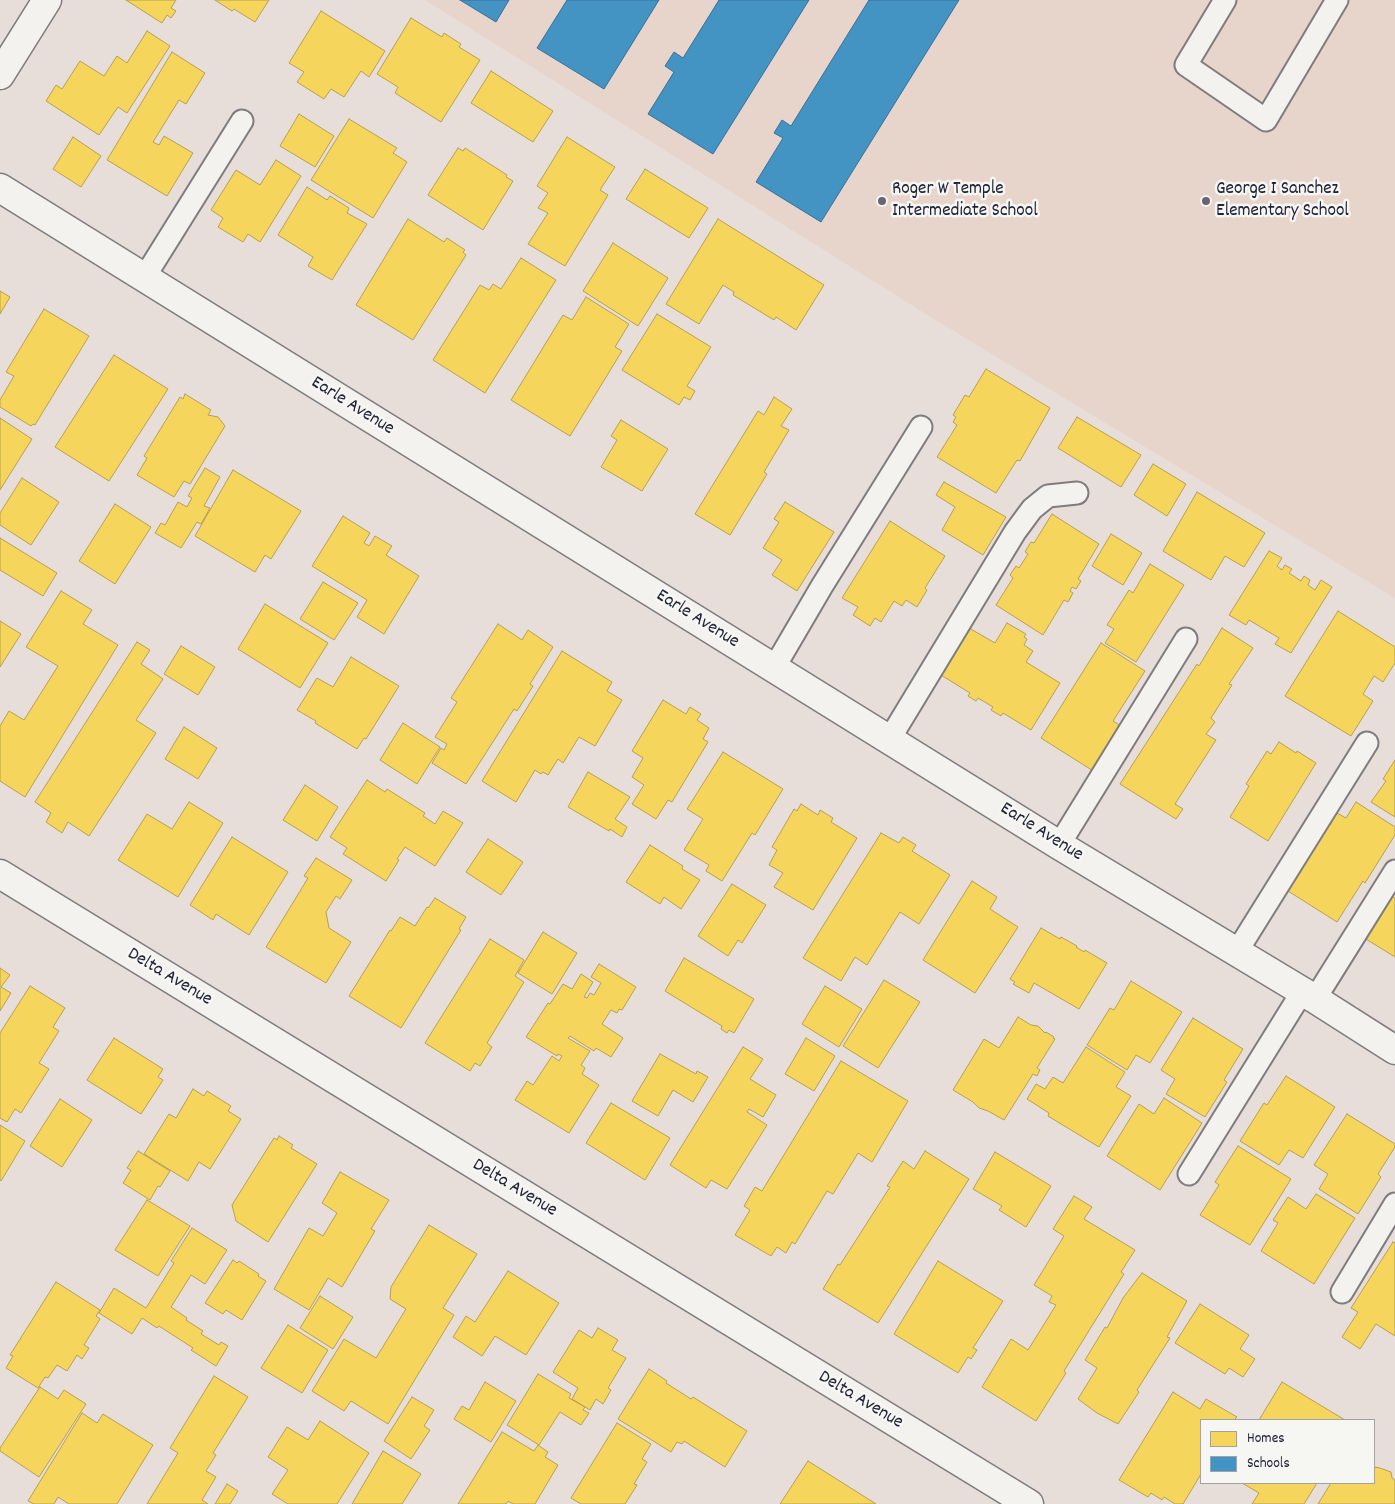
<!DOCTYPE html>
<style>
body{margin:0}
#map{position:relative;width:1395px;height:1504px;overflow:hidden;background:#e7deda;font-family:Dekko,sans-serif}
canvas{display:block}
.legend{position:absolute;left:1200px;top:1419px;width:175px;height:65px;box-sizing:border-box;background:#f6f6f2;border:1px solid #a1a1a9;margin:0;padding:6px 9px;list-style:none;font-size:15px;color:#22223b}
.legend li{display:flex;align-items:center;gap:10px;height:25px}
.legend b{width:25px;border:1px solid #a1a1a9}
</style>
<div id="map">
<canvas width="1395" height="1504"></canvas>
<ul class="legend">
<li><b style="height:14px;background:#f6d55c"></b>Homes</li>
<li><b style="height:14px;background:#4393c3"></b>Schools</li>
</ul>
</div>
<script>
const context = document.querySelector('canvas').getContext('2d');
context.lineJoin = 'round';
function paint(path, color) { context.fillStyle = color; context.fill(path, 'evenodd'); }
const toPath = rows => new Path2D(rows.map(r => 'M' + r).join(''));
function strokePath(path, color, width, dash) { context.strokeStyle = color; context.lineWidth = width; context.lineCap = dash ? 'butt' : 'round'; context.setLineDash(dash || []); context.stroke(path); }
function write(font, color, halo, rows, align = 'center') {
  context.font = font + ' Dekko,sans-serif'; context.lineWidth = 5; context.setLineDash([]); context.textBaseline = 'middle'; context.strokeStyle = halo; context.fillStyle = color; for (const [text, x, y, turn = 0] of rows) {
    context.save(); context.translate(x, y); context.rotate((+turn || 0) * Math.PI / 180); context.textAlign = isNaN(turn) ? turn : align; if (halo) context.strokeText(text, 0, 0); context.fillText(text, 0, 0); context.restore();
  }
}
paint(toPath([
 [425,0,1395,0,1395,598,942,324]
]), '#e7d4cb');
const homes = toPath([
 [126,0,176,0,171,8,176,11,171,18,167,15,162,23,126,0],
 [215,0,269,0,255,22,234,9,232,11,215,0],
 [321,11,385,51,369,77,361,71,344,97,331,89,324,99,297,82,304,72,289,63,321,11],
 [411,18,442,37,444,33,461,44,459,47,480,60,441,122,395,93,398,87,377,74,411,18],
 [147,31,170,46,127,113,118,107,99,135,46,101,56,85,62,89,80,61,104,76,117,56,127,63,147,31],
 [172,52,205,73,186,104,179,100,153,142,159,145,164,136,193,153,167,196,107,160,172,52],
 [491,71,553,111,533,142,471,103,491,71],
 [299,114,334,136,315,167,280,146,299,114],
 [349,119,397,148,393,153,407,162,373,218,311,180,349,119],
 [73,137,101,156,81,187,53,169,73,137],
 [567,137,615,167,600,190,608,195,565,266,528,244,548,213,538,208,548,193,537,186,567,137],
 [458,148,463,151,465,148,507,175,506,177,513,181,483,230,428,195,458,148],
 [276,160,301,176,260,242,248,234,243,242,218,227,223,218,211,210,236,170,260,185,276,160],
 [645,169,708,208,689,238,626,199,645,169],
 [307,187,327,200,330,196,349,208,347,213,367,224,332,280,308,266,313,257,278,235,307,187],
 [408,219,444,242,447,238,465,250,463,252,466,255,413,340,356,305,408,219],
 [718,219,824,285,796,330,776,317,774,320,733,295,734,292,723,285,699,324,666,304,718,219],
 [613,243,668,278,638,326,583,291,613,243],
 [521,258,556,280,485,393,433,360,480,285,489,290,493,284,501,289,521,258],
 [0,291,10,297,0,314,0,291],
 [586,297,629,324,615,347,622,351,570,436,511,400,563,315,572,320,586,297],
 [44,309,89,336,35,425,33,424,31,426,0,407,0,400,14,376,6,372,44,309],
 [657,314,711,347,687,386,695,391,690,400,684,397,679,405,622,370,657,314],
 [114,355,168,389,109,481,55,447,114,355],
 [986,369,1050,408,1020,461,1017,460,996,493,937,457,957,425,953,422,956,417,953,415,965,395,969,397,986,369],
 [185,394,211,410,208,415,218,417,225,426,190,484,184,481,174,497,137,475,147,458,144,456,180,397,183,399,185,394],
 [774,397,792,409,781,426,789,430,764,472,767,474,730,535,695,514,758,411,764,415,774,397],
 [1077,417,1141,455,1121,487,1058,448,1077,417],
 [0,418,32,439,0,490,0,418],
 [621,420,668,449,642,491,601,467,617,440,611,436,621,420],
 [1153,464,1186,484,1167,516,1134,495,1153,464],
 [205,468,220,477,204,506,210,508,201,524,197,522,181,548,155,533,161,523,165,525,178,502,187,507,192,498,188,496,205,468],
 [233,470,301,511,271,559,265,555,255,572,195,536,233,470],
 [22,478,59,502,31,545,0,525,0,513,22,478],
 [944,482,1006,517,983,555,942,530,955,507,936,495,944,482],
 [1197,492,1265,533,1244,567,1225,556,1211,580,1163,551,1197,492],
 [785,502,834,532,797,591,772,575,782,560,763,548,779,522,774,519,785,502],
 [115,504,151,527,115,584,79,561,115,504],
 [1052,514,1099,544,1078,579,1081,581,1076,589,1072,587,1070,591,1073,593,1068,602,1064,600,1043,635,996,605,1013,578,1010,575,1016,566,1019,568,1028,554,1025,552,1031,542,1034,543,1052,514],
 [343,516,370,533,364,543,369,546,375,536,392,546,386,555,419,576,384,634,357,617,367,600,312,566,343,516],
 [890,521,945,556,925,588,927,590,917,607,906,600,902,606,894,601,881,622,875,618,870,626,853,615,858,607,842,598,890,521],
 [1111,534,1142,553,1123,585,1092,566,1111,534],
 [0,538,57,573,43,596,0,570,0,538],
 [1269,551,1282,558,1277,566,1282,570,1285,565,1292,569,1289,573,1301,581,1304,576,1310,580,1308,585,1315,590,1321,580,1332,587,1291,653,1275,644,1279,638,1249,620,1246,625,1229,615,1269,551],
 [1150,564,1184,585,1136,662,1105,643,1114,629,1107,625,1129,590,1133,593,1150,564],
 [323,582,358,603,334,640,300,619,323,582],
 [61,591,92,610,83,624,118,645,25,797,0,781,0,726,9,711,24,720,58,666,26,647,61,591],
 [265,604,328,643,300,688,238,649,265,604],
 [1338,611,1395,647,1395,663,1383,682,1374,676,1363,694,1373,701,1351,736,1285,696,1338,611],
 [0,621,21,634,0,667,0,621],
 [1007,623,1026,634,1024,637,1027,639,1024,645,1033,651,1026,662,1060,683,1031,730,1003,713,1001,716,991,710,993,707,978,698,976,701,968,696,970,693,941,675,969,628,995,643,1007,623],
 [498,624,522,640,528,630,553,647,530,684,533,686,517,711,514,709,466,784,432,763,441,748,444,750,447,744,435,737,457,702,451,698,498,624],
 [1222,628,1253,648,1229,684,1232,685,1211,718,1215,722,1206,734,1216,740,1175,804,1183,809,1176,819,1120,784,1197,664,1199,666,1222,628],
 [137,642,150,650,141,664,163,679,136,720,156,733,89,836,68,822,62,833,46,822,51,813,35,802,137,642],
 [1101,643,1145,671,1113,721,1126,729,1098,774,1041,738,1101,643],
 [181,646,215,667,198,695,164,674,181,646],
 [562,651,612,682,607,691,622,700,595,746,579,737,563,763,558,759,548,775,543,772,541,774,535,770,516,802,482,781,562,651],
 [351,657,399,686,366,739,364,738,357,749,315,723,316,721,297,710,317,678,333,687,351,657],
 [663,700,686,714,690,707,701,714,697,720,709,728,703,739,708,742,672,802,668,800,656,819,632,804,644,785,632,777,643,758,632,751,663,700],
 [403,723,440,747,417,784,380,760,403,723],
 [184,727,217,748,198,779,165,759,184,727],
 [1279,742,1296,753,1297,751,1316,763,1268,841,1230,817,1249,786,1246,784,1267,751,1271,754,1279,742],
 [723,752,783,789,755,835,752,833,722,881,706,871,709,865,684,850,703,819,687,809,723,752],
 [1395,760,1395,817,1371,802,1386,781,1383,779,1395,760],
 [588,772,630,797,615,819,627,827,622,837,610,829,609,831,568,807,588,772],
 [367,780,385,792,387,789,425,813,423,816,435,824,443,811,463,823,435,866,405,847,397,859,399,860,386,881,343,854,347,848,330,837,367,780],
 [305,785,338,807,317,841,283,820,305,785],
 [189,802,223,823,178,897,118,860,147,814,172,829,189,802],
 [1356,802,1395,827,1395,835,1365,883,1363,881,1337,922,1288,891,1313,851,1308,848,1335,812,1346,818,1356,802],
 [801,804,818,815,820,810,833,818,831,822,857,838,813,910,774,887,783,873,769,865,777,850,772,847,794,809,797,811,801,804],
 [881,833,899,843,903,837,916,845,912,851,950,875,919,924,900,912,867,965,855,957,841,981,803,958,881,833],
 [232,837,288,872,249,935,216,914,213,920,190,905,232,837],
 [488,839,523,862,501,895,466,872,488,839],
 [650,845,683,866,682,869,700,880,681,909,664,897,660,904,626,882,650,845],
 [316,858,352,880,340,899,336,896,326,912,329,928,351,942,326,983,266,947,308,878,304,876,316,858],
 [972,881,997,897,990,909,1018,927,975,993,923,960,972,881],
 [732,884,766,905,742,943,738,940,728,956,698,936,732,884],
 [1387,893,1395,898,1395,957,1361,936,1387,893],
 [435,898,466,917,459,929,461,930,401,1028,349,996,390,930,391,931,400,917,415,926,427,907,428,908,435,898],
 [1041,928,1060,939,1061,937,1077,946,1076,947,1084,952,1085,950,1107,963,1079,1009,1034,983,1029,993,1013,984,1015,982,1010,979,1041,928],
 [543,932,577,953,552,994,518,973,543,932],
 [490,939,524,960,515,976,524,982,487,1043,492,1047,480,1066,475,1063,470,1071,425,1043,490,939],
 [684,958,754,999,734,1033,729,1030,727,1033,721,1029,722,1026,665,991,684,958],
 [599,964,636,987,622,1010,619,1009,617,1013,611,1010,602,1024,623,1038,611,1057,596,1048,594,1051,570,1036,568,1038,590,1051,581,1065,585,1068,582,1074,599,1085,569,1133,515,1100,527,1081,533,1085,552,1056,559,1061,562,1056,558,1054,557,1056,526,1037,548,1003,550,1004,563,984,572,989,581,974,593,982,584,997,587,998,590,993,594,995,601,983,591,977,599,964],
 [0,968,10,975,1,987,11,993,0,1011,0,968],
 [884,980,920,1002,878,1068,843,1046,884,980],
 [1131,981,1182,1012,1150,1063,1136,1055,1127,1070,1087,1045,1110,1008,1114,1010,1131,981],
 [30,986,65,1008,53,1027,59,1031,39,1063,49,1069,21,1113,15,1109,7,1122,0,1118,0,1033,30,986],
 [825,986,862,1009,839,1047,802,1024,825,986],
 [1018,1017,1031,1025,1038,1026,1045,1033,1046,1032,1054,1037,1053,1038,1055,1039,1037,1068,1040,1070,1037,1076,1033,1074,1004,1120,988,1111,979,1108,973,1102,953,1090,984,1039,999,1048,1018,1017],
 [1193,1018,1243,1049,1224,1080,1227,1082,1205,1117,1166,1094,1175,1079,1161,1070,1193,1018],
 [114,1038,163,1069,158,1077,163,1080,141,1114,87,1080,114,1038],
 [806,1038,835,1056,814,1091,785,1074,806,1038],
 [743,1047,763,1059,750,1079,776,1095,763,1117,749,1109,747,1112,767,1125,727,1189,711,1180,706,1188,670,1165,743,1047],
 [1086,1047,1125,1072,1116,1087,1131,1096,1099,1147,1048,1116,1049,1113,1027,1099,1036,1084,1045,1089,1053,1077,1063,1083,1086,1047],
 [660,1054,696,1074,697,1071,708,1077,693,1102,673,1090,658,1116,632,1101,660,1054],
 [841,1061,908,1101,872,1162,858,1153,833,1194,827,1191,795,1244,792,1242,786,1253,777,1247,771,1256,735,1235,750,1210,744,1206,755,1187,762,1191,841,1061],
 [1286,1076,1335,1107,1303,1158,1289,1150,1279,1165,1240,1141,1264,1103,1267,1105,1286,1076],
 [193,1089,204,1096,207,1091,231,1106,228,1111,241,1119,210,1169,199,1162,188,1181,144,1154,169,1114,176,1118,193,1089],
 [1164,1098,1202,1123,1160,1190,1107,1156,1139,1104,1154,1114,1164,1098],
 [60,1099,92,1120,62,1167,30,1146,60,1099],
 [611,1103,670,1138,645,1180,586,1143,611,1103],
 [1347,1114,1395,1144,1395,1147,1378,1174,1381,1177,1358,1214,1319,1189,1328,1174,1314,1165,1347,1114],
 [0,1125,25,1141,1,1181,0,1180,0,1125],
 [279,1136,293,1145,291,1148,317,1164,268,1242,236,1221,232,1205,274,1138,277,1140,279,1136],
 [1238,1146,1291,1179,1250,1245,1200,1215,1219,1185,1215,1182,1238,1146],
 [138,1151,170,1171,160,1187,158,1186,150,1200,123,1183,131,1170,127,1168,138,1151],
 [925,1151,969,1179,878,1323,823,1289,838,1264,840,1265,890,1187,887,1186,903,1161,914,1169,925,1151],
 [995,1152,1051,1186,1026,1227,999,1210,1002,1206,973,1189,995,1152],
 [340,1172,389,1200,371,1229,375,1231,342,1287,328,1278,309,1310,274,1289,309,1228,323,1236,337,1213,322,1203,340,1172],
 [1316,1194,1355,1218,1314,1284,1261,1251,1278,1223,1273,1220,1288,1197,1306,1209,1316,1194],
 [1074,1196,1092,1207,1084,1219,1135,1250,1121,1272,1124,1274,1064,1371,1066,1373,1036,1421,982,1387,1011,1339,1028,1350,1056,1305,1049,1302,1052,1296,1034,1285,1064,1236,1053,1229,1074,1196],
 [147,1200,190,1226,158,1276,115,1250,147,1200],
 [429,1225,477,1254,443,1308,454,1315,388,1424,351,1401,344,1411,312,1391,344,1339,376,1358,406,1309,390,1299,391,1287,429,1225],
 [192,1228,227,1250,205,1284,191,1275,171,1307,187,1318,186,1320,203,1331,201,1334,219,1345,221,1342,228,1346,216,1366,191,1350,193,1348,159,1326,157,1328,142,1318,132,1334,99,1313,114,1288,146,1308,174,1263,171,1261,192,1228],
 [1393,1242,1395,1243,1395,1336,1376,1324,1360,1349,1342,1337,1358,1312,1351,1308,1393,1242],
 [233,1260,237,1263,239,1261,259,1274,258,1276,266,1281,242,1320,226,1310,223,1314,205,1303,233,1260],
 [938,1261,1003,1301,973,1348,977,1350,971,1359,968,1357,958,1373,894,1334,938,1261],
 [508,1271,559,1303,526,1355,495,1336,482,1356,453,1337,466,1316,475,1322,508,1271],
 [1142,1273,1187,1301,1167,1337,1170,1338,1137,1390,1139,1392,1118,1424,1097,1413,1078,1399,1097,1368,1085,1360,1105,1327,1107,1328,1123,1298,1142,1273],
 [56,1282,100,1310,96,1316,100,1319,84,1345,89,1348,82,1359,77,1355,67,1371,57,1365,48,1378,45,1377,38,1388,6,1368,13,1356,10,1355,56,1282],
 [320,1296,353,1317,333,1349,300,1328,320,1296],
 [1200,1304,1249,1335,1240,1349,1255,1359,1243,1377,1229,1368,1225,1374,1175,1343,1200,1304],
 [288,1325,328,1350,302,1393,261,1368,288,1325],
 [598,1328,618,1340,612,1350,626,1358,608,1388,611,1390,603,1404,596,1399,590,1410,572,1399,578,1388,553,1372,579,1330,592,1338,598,1328],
 [649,1369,667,1381,666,1383,691,1399,693,1397,747,1431,725,1467,684,1441,682,1444,677,1442,671,1452,618,1419,649,1369],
 [538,1374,571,1394,569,1398,585,1407,583,1410,589,1413,581,1425,560,1412,539,1445,507,1425,538,1374],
 [214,1376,248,1397,213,1453,216,1455,206,1471,216,1477,202,1500,208,1504,147,1504,178,1453,170,1448,214,1376],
 [485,1382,516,1401,491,1442,454,1419,462,1406,469,1410,485,1382],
 [1282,1382,1345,1420,1259,1420,1282,1382],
 [40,1387,58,1399,64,1390,86,1404,39,1477,0,1451,0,1448,40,1387],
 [1173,1392,1200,1409,1206,1399,1237,1417,1234,1420,1201,1420,1201,1474,1183,1504,1175,1504,1164,1497,1162,1500,1151,1493,1148,1497,1119,1480,1173,1392],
 [412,1397,434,1410,424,1426,430,1430,411,1459,384,1441,412,1397],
 [82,1413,97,1423,103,1414,153,1445,117,1504,69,1504,58,1497,54,1504,34,1504,28,1501,82,1413],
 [320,1421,369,1453,337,1504,288,1504,272,1494,288,1470,268,1457,287,1427,308,1440,320,1421],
 [617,1423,651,1444,642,1459,647,1462,634,1484,637,1485,625,1504,581,1504,571,1498,617,1423],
 [502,1432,534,1451,538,1445,548,1452,545,1457,558,1465,535,1504,513,1504,508,1501,506,1504,458,1504,502,1432],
 [383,1451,421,1474,402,1504,352,1504,383,1451],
 [808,1461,876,1504,780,1504,808,1461],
 [1374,1467,1380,1468,1391,1472,1392,1478,1395,1480,1395,1504,1318,1504,1331,1483,1374,1483,1374,1467],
 [1242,1483,1317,1483,1304,1504,1252,1504,1259,1493,1242,1483],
 [227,1484,238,1491,230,1504,215,1504,227,1484]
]);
paint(homes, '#f6d55c');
strokePath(homes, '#b69f52', 1);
const schools = toPath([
 [460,0,509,0,496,22,460,0],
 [567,0,659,0,604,89,537,48,567,0],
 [719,0,809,0,713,154,648,114,674,72,665,66,674,52,683,58,719,0],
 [869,0,959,0,821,222,756,182,783,138,774,133,782,120,791,126,869,0]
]);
paint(schools, '#4393c3');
strokePath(schools, '#39719a', 1);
const service = toPath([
 [1225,0,1186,65,1266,120,1337,0],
 [144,278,242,121],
 [774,668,822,586,921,427],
 [889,740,1015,532,1032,509,1048,496,1077,493],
 [1059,845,1186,639],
 [1236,953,1367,743],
 [1315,999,1395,871],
 [1189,1174,1302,992],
 [1342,1292,1395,1204]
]);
const minor = toPath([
 [0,75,47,0],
 [0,188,1059,845,1315,999,1395,1050],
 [0,874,1029,1504]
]);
strokePath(service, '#7f7b7e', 25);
strokePath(minor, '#7f7b7e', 31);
strokePath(service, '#f3f2ef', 21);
strokePath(minor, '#f3f2ef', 28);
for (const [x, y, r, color] of [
 [882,201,5,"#676473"],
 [1206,201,5,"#676473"]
]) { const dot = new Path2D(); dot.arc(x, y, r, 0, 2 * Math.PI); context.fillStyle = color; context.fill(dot); strokePath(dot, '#f6f6f2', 2); }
write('19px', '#22223b', '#f6f6f2', [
 ["Roger W Temple",892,190],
 ["Intermediate School",892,212],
 ["George I Sanchez",1216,190],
 ["Elementary School",1216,212]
], 'left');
write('19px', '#22223b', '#f6f6f2', [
 ["Earle Avenue",352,407,32],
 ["Earle Avenue",697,620,32],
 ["Earle Avenue",1041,833,32],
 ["Delta Avenue",169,978,31],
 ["Delta Avenue",514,1189,31],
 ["Delta Avenue",860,1401,31]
]);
</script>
